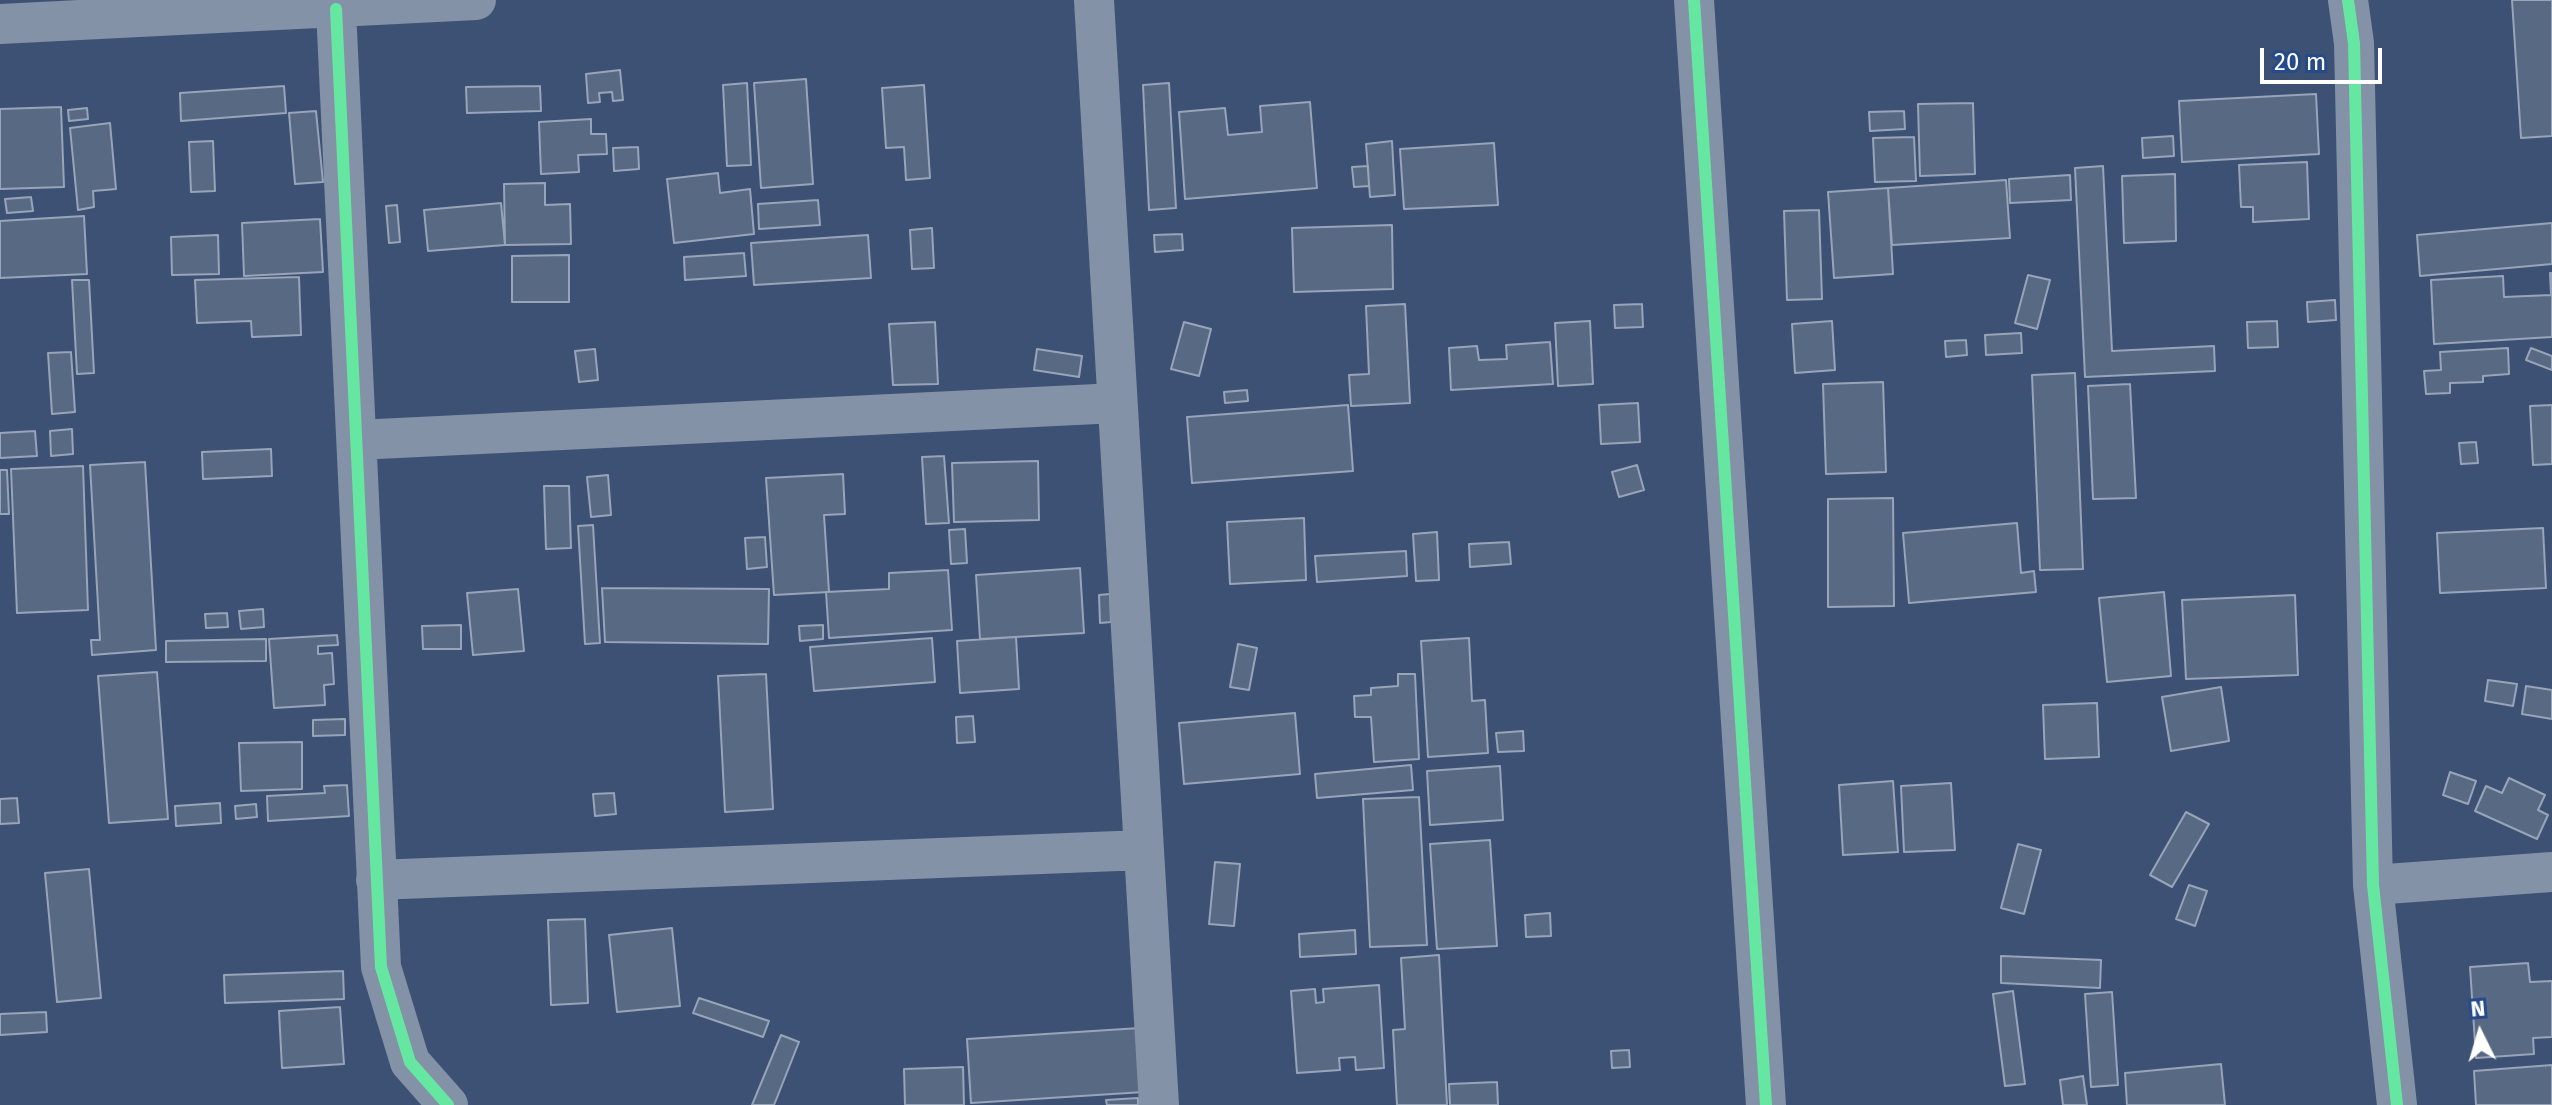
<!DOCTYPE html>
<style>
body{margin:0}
#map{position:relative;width:2552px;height:1105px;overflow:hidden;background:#3d5174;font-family:"Fira Sans",sans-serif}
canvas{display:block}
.north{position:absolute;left:2440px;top:993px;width:80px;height:80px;-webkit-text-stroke:6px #264b8b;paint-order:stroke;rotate:355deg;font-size:22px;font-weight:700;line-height:32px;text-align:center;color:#fff}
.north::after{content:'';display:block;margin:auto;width:28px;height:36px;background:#fff;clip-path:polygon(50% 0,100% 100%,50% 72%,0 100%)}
.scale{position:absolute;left:2260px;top:48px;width:122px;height:36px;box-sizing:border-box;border:4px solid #fff;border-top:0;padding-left:10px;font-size:24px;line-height:28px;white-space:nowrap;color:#fff;-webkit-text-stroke:6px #264b8b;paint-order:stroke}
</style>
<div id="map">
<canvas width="2552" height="1105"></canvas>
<div class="north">N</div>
<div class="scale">20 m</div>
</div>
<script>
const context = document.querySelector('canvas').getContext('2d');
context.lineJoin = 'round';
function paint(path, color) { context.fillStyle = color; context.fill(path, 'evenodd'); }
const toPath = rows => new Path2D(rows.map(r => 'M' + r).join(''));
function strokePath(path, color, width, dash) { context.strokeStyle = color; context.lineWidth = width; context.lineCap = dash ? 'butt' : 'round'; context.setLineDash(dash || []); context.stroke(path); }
const building = toPath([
 [2512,0,2552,0,2552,136,2521,138,2512,0],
 [620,70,623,100,613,101,612,92,599,93,600,102,588,103,586,74,620,70],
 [806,79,813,184,761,188,754,83,806,79],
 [747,83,751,165,727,166,723,85,747,83],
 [1169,83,1176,208,1149,210,1143,85,1169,83],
 [924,85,930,178,906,180,904,147,886,148,882,88,924,85],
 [284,86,286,113,181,121,180,93,284,86],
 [540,86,541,111,467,113,466,87,540,86],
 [2316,94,2319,154,2182,162,2179,101,2316,94],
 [1310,102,1317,188,1185,199,1179,112,1225,108,1228,135,1262,132,1260,106,1310,102],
 [1973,103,1975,174,1920,176,1918,104,1973,103],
 [61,107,64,187,0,189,0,109,61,107],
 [87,108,88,119,69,121,68,110,87,108],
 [316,111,323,182,295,184,289,113,316,111],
 [1904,111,1905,129,1870,131,1869,112,1904,111],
 [591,119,591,134,606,134,607,154,578,155,579,172,541,174,539,122,591,119],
 [110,123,116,189,93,191,94,207,78,210,70,128,110,123],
 [2173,136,2174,156,2143,158,2142,138,2173,136],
 [1914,137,1916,181,1875,182,1873,138,1914,137],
 [213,141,215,191,191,192,189,142,213,141],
 [1392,141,1395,195,1370,197,1366,144,1392,141],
 [1494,143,1498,205,1404,209,1400,149,1494,143],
 [638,147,639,169,614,171,613,148,638,147],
 [2307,162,2309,219,2253,222,2253,207,2241,207,2239,165,2307,162],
 [1368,166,1369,186,1354,187,1352,167,1368,166],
 [2103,166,2112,351,2214,346,2215,371,2085,377,2075,168,2103,166],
 [718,173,720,193,750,189,754,234,674,243,667,179,718,173],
 [2175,174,2176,241,2124,243,2122,176,2175,174],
 [2070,175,2071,200,2010,203,2009,179,2070,175],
 [2006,180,2010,238,1892,245,1888,188,2006,180],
 [545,183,545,205,570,204,571,244,505,245,504,184,545,183],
 [1888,188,1893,274,1834,278,1828,192,1888,188],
 [31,197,33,211,7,213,5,199,31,197],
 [818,200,820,225,759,229,758,204,818,200],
 [501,203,505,245,428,251,424,210,501,203],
 [397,205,400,242,389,243,386,206,397,205],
 [1819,210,1822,299,1787,300,1784,211,1819,210],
 [84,216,87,274,0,278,0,221,84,216],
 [320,219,323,272,244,276,242,223,320,219],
 [2552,223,2552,264,2420,276,2417,235,2552,223],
 [1392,225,1393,289,1294,292,1292,228,1392,225],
 [932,228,934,268,912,269,910,230,932,228],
 [1182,234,1183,250,1155,252,1154,235,1182,234],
 [218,235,219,274,172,275,171,237,218,235],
 [868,235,871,278,754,285,751,243,868,235],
 [744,253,746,276,685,280,684,257,744,253],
 [569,255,569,302,512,302,512,256,569,255],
 [2550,273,2552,273,2552,337,2434,344,2431,280,2503,276,2504,297,2551,295,2550,273],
 [2028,275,2050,280,2037,329,2015,323,2028,275],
 [299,277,301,335,252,337,251,321,197,323,195,280,299,277],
 [72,280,89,280,94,373,77,374,72,280],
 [2335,300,2336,320,2308,322,2307,302,2335,300],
 [1405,304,1410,403,1351,406,1349,375,1369,374,1366,306,1405,304],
 [1642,304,1643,327,1615,328,1614,305,1642,304],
 [1590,321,1593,384,1558,386,1555,323,1590,321],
 [1832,321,1835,370,1795,373,1792,324,1832,321],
 [2277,321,2278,347,2248,348,2247,322,2277,321],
 [935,322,938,384,893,385,889,324,935,322],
 [1184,322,1211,329,1199,376,1171,369,1184,322],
 [2021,333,2022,353,1986,355,1985,335,2021,333],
 [1966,340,1967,355,1946,357,1945,341,1966,340],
 [1550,342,1553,384,1451,390,1449,348,1477,346,1479,360,1507,359,1506,345,1550,342],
 [2508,348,2509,374,2483,376,2483,382,2450,383,2450,393,2426,394,2424,371,2441,370,2440,352,2508,348],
 [2531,348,2552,356,2552,370,2526,360,2531,348],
 [595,349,598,380,579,382,575,351,595,349],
 [1037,349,1082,356,1079,377,1034,370,1037,349],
 [71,352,75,412,52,414,48,353,71,352],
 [2075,373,2083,569,2040,570,2032,375,2075,373],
 [1883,382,1886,472,1826,474,1823,384,1883,382],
 [2130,384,2136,498,2093,499,2088,386,2130,384],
 [1247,390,1248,401,1225,403,1224,392,1247,390],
 [1638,403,1640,442,1601,444,1599,405,1638,403],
 [1348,405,1353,471,1192,483,1187,417,1348,405],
 [2552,405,2552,464,2533,465,2530,406,2552,405],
 [72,429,73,454,51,456,50,431,72,429],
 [35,431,37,456,0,458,0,433,35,431],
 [2476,442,2478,463,2461,464,2459,443,2476,442],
 [271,449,272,476,203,479,202,452,271,449],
 [944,456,949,523,926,524,922,457,944,456],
 [1038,461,1039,520,954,522,952,463,1038,461],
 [145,462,156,650,92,655,91,640,100,640,90,465,145,462],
 [1637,465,1644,490,1619,497,1612,472,1637,465],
 [83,466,88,610,17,613,11,469,83,466],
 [0,470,7,470,9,514,0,514,0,470],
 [843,474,845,514,824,515,829,592,774,595,766,478,843,474],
 [608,475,611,515,591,517,587,477,608,475],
 [544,486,569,486,571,548,546,549,544,486],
 [1893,498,1894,606,1828,607,1828,499,1893,498],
 [1304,518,1306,580,1230,584,1227,522,1304,518],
 [2017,523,2021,573,2034,571,2036,592,1909,603,1903,533,2017,523],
 [593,525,600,643,585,644,578,526,593,525],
 [2543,528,2546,588,2440,593,2437,533,2543,528],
 [965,529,967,563,951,564,949,530,965,529],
 [1437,532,1439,580,1416,581,1413,534,1437,532],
 [765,537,767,567,747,569,745,538,765,537],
 [1509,542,1511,564,1470,567,1469,544,1509,542],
 [1406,551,1407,576,1317,582,1315,556,1406,551],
 [1080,568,1084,633,980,639,976,575,1080,568],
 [948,570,952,630,829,638,826,592,889,589,889,573,948,570],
 [602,588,769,589,768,644,605,642,602,588],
 [518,589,524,651,473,655,467,593,518,589],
 [2164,592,2171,676,2107,682,2099,598,2164,592],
 [1110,594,1111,622,1100,623,1099,595,1110,594],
 [2295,595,2298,675,2186,679,2182,600,2295,595],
 [263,609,264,627,241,629,239,611,263,609],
 [227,613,228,627,206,628,205,614,227,613],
 [461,625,461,649,423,649,422,626,461,625],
 [823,625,823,639,800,641,799,626,823,625],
 [337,635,338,645,318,646,318,654,332,653,334,684,324,685,325,705,274,708,269,639,337,635],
 [1016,637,1019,689,960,693,957,641,1016,637],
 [932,638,935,682,814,691,810,647,932,638],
 [1469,638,1472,701,1485,700,1488,753,1428,757,1421,641,1469,638],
 [266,639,266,661,166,662,166,641,266,639],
 [1238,644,1257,648,1249,690,1230,687,1238,644],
 [157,672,168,819,109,823,98,676,157,672],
 [766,674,773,809,725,812,718,676,766,674],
 [1398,674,1415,674,1419,759,1374,762,1371,717,1355,717,1354,696,1371,695,1371,688,1398,686,1398,674],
 [2488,680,2517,684,2513,706,2485,701,2488,680],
 [2526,686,2552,690,2552,719,2522,714,2526,686],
 [2221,687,2229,741,2171,751,2162,697,2221,687],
 [2097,703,2099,757,2045,759,2043,705,2097,703],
 [1295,713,1300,774,1184,784,1179,723,1295,713],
 [973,716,975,742,957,743,956,717,973,716],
 [345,719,345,735,313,736,313,720,345,719],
 [1523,731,1524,751,1498,752,1496,733,1523,731],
 [302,742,302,789,241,791,239,743,302,742],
 [1411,765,1413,790,1317,798,1315,774,1411,765],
 [1500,766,1503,820,1430,825,1427,771,1500,766],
 [2450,772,2476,781,2468,804,2443,795,2450,772],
 [2509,778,2545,795,2538,810,2548,815,2537,839,2475,811,2486,786,2502,793,2509,778],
 [1893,781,1898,852,1843,855,1839,785,1893,781],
 [1951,783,1955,850,1904,852,1901,786,1951,783],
 [347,785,349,816,268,821,267,796,325,793,324,786,347,785],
 [614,793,616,814,595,816,593,794,614,793],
 [1419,797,1427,945,1370,947,1363,799,1419,797],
 [17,798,19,823,0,824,0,799,17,798],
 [220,803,221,823,176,826,175,806,220,803],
 [256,804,257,817,236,819,235,806,256,804],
 [2186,812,2209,824,2172,887,2150,875,2186,812],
 [1490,840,1497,946,1437,949,1430,844,1490,840],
 [2018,844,2041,850,2024,914,2001,908,2018,844],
 [1215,862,1240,864,1234,926,1209,924,1215,862],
 [89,869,101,998,57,1002,45,873,89,869],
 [2189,885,2207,891,2195,926,2176,919,2189,885],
 [1550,913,1551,936,1526,937,1525,915,1550,913],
 [585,919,588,1003,551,1005,548,920,585,919],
 [672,928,680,1006,617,1012,609,935,672,928],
 [1355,930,1356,954,1300,957,1299,934,1355,930],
 [1439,955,1447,1105,1397,1105,1393,1030,1405,1029,1401,958,1439,955],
 [2001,956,2101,960,2100,988,2001,983,2001,956],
 [2528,963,2530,982,2552,981,2552,1037,2533,1038,2534,1054,2476,1058,2470,967,2528,963],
 [343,971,344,999,225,1003,224,975,343,971],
 [1379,985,1384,1068,1356,1070,1355,1057,1339,1058,1340,1070,1297,1073,1291,991,1315,989,1316,1003,1324,1002,1323,989,1379,985],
 [2013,991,2025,1084,2005,1086,1993,994,2013,991],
 [2112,992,2118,1085,2091,1087,2085,994,2112,992],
 [699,998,769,1021,763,1037,693,1013,699,998],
 [340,1007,344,1064,282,1068,279,1011,340,1007],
 [46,1012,47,1032,0,1035,0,1014,46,1012],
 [1140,1028,1144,1092,971,1103,967,1039,1140,1028],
 [781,1035,799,1042,774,1105,752,1105,781,1035],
 [1629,1050,1630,1067,1612,1068,1611,1051,1629,1050],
 [2221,1064,2225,1105,2127,1105,2125,1073,2221,1064],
 [2552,1065,2552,1105,2476,1105,2474,1071,2552,1065],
 [963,1067,964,1105,905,1105,904,1069,963,1067],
 [2083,1076,2087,1105,2063,1105,2060,1080,2083,1076],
 [1497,1082,1498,1105,1450,1105,1449,1084,1497,1082],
 [1138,1098,1138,1105,1107,1105,1106,1100,1138,1098]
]);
paint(building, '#586984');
strokePath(building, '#98a4b7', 2);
strokePath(toPath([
 [1094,0,1159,1105],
 [1694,0,1766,1105],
 [2348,0,2354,43,2373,885,2397,1105],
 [336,9,381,967,410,1062,448,1105],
 [0,24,476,0],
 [357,440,1117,403],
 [376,880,1144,850],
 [2373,885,2552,872]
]), '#8492a8', 40);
strokePath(toPath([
 [1694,0,1766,1105],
 [2348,0,2354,43,2373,885,2397,1105],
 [336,9,381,967,410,1062,448,1105]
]), '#66e7a1', 12);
</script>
